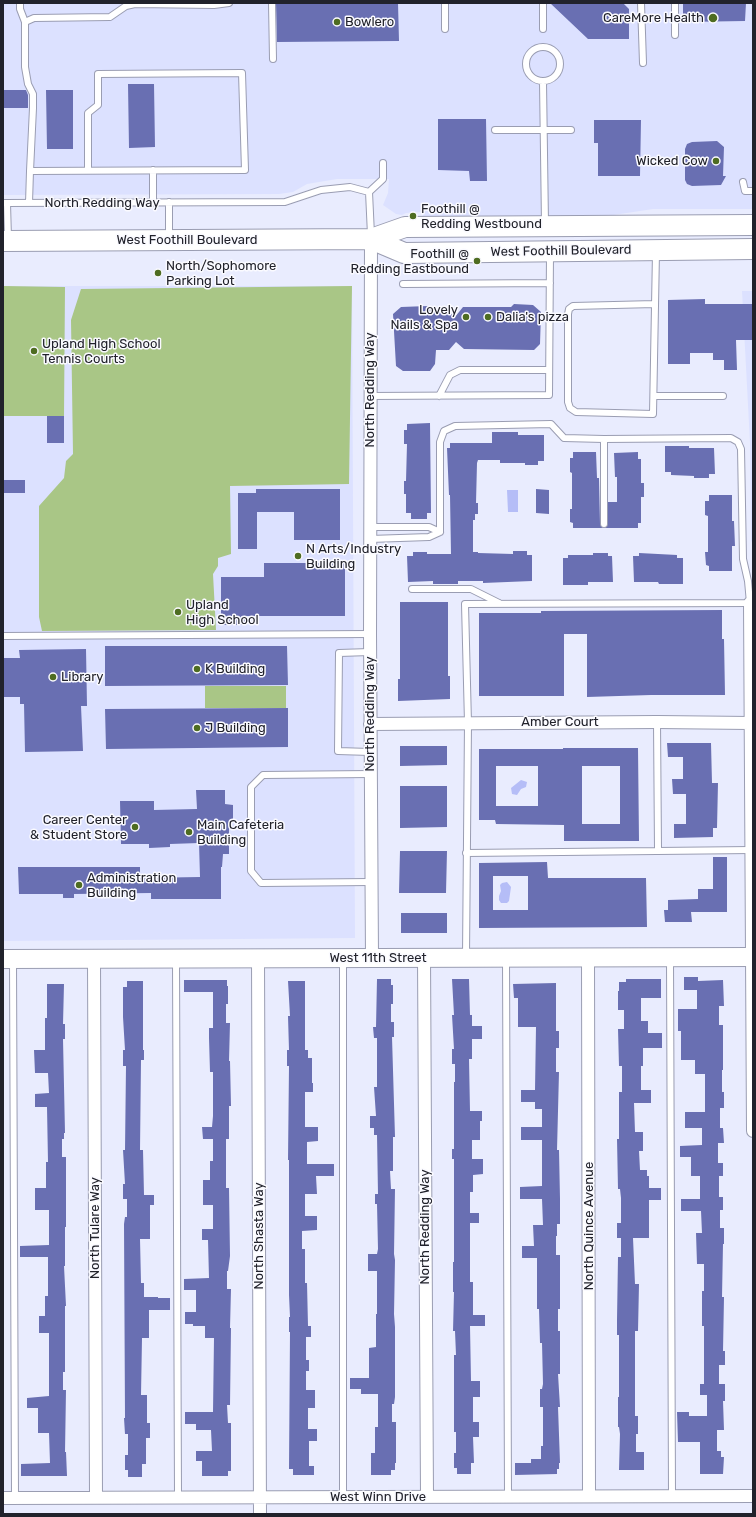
<!DOCTYPE html>
<style>
body{margin:0}
#map{position:relative;width:756px;height:1517px;overflow:hidden;background:#e9ecfe;font-family:Rubik,sans-serif}
canvas{display:block}
.frame{position:absolute;inset:0;border:4px solid #21222b;pointer-events:none}
</style>
<div id="map">
<canvas width="756" height="1517"></canvas>
<div class="frame"></div>
</div>
<script>
const context = document.querySelector('canvas').getContext('2d');
context.lineJoin = 'round';
function paint(path, color) { context.fillStyle = color; context.fill(path, 'evenodd'); }
const toPath = rows => new Path2D(rows.map(r => 'M' + r).join(''));
function strokePath(path, color, width, dash) { context.strokeStyle = color; context.lineWidth = width; context.lineCap = dash ? 'butt' : 'round'; context.setLineDash(dash || []); context.stroke(path); }
function write(font, color, halo, rows, align = 'center') {
  context.font = font + ' Rubik,sans-serif'; context.lineWidth = 3; context.setLineDash([]); context.textBaseline = 'middle'; context.strokeStyle = halo; context.fillStyle = color; for (const [text, x, y, turn = 0] of rows) {
    context.save(); context.translate(x, y); context.rotate((+turn || 0) * Math.PI / 180); context.textAlign = isNaN(turn) ? turn : align; if (halo) context.strokeText(text, 0, 0); context.fillText(text, 0, 0); context.restore();
  }
}
paint(toPath([
 [3,3,753,3,753,209,653,209,600,217,423,217,423,212,406,213,402,215,396,214,383,205,388,193,389,179,337,179,307,184,293,192,279,194,3,195],
 [3,286,352,286,355,938,3,941],
 [742,291,753,291,753,545,751,540,750,443]
]), '#dce1ff');
paint(toPath([
 [3,286,65,287,64,416,3,416],
 [352,286,349,484,230,486,231,554,218,558,218,566,213,574,216,630,42,631,39,617,39,506,64,478,66,461,73,454,71,320,81,289],
 [205,686,286,686,286,708,205,708]
]), '#a9c686');
paint(toPath([
 [507,490,518,490,518,512,508,512],
 [521,780,527,782,526,787,521,789,517,795,512,794,511,788],
 [507,882,511,887,509,901,507,903,501,903,499,900,499,896,501,891,500,885,502,883]
]), '#b5bdf7');
paint(toPath([
 [276,3,398,3,399,41,277,42],
 [550,3,623,3,629,9,629,39,588,39],
 [683,3,746,3,745,21,683,22],
 [128,84,154,84,155,147,129,148],
 [3,90,26,90,28,95,28,108,3,108],
 [46,90,73,90,73,149,47,149],
 [438,119,486,119,487,181,470,181,469,171,438,170],
 [594,120,641,120,640,176,598,176,598,143,594,143],
 [717,141,724,147,723,176,726,176,721,185,692,186,687,184,685,180,685,149,687,144,692,142],
 [705,299,705,304,753,304,753,340,736,340,737,370,724,370,724,360,713,360,713,353,690,353,690,364,668,364,668,300],
 [514,304,533,305,541,312,540,344,534,350,464,349,456,342,449,350,436,350,435,364,430,371,403,371,396,366,393,314,401,307,428,306,432,310,447,310,455,317,463,307,511,307],
 [47,416,64,416,64,443,47,443],
 [430,423,431,513,427,513,427,519,411,519,411,513,406,513,406,494,404,494,404,481,406,481,407,444,404,444,404,430,407,430,407,424],
 [492,432,518,432,518,435,544,435,544,461,538,461,538,465,525,465,525,463,500,463,500,460,478,460,477,463,476,503,478,503,478,514,475,514,475,520,473,520,473,552,478,552,478,553,513,554,513,551,527,551,527,555,532,555,532,581,483,583,483,581,458,581,458,584,433,584,433,581,408,582,407,556,413,556,413,552,427,552,427,554,451,554,450,495,449,495,447,448,450,448,450,443,492,443],
 [665,446,689,446,689,448,714,448,715,474,709,474,709,478,694,478,694,476,671,475,671,472,665,472],
 [573,452,596,452,597,478,599,478,600,524,603,528,573,528,573,523,570,522,570,509,572,509,572,473,570,472,570,458,573,458],
 [638,452,638,459,641,459,641,483,644,483,644,497,641,497,641,523,638,523,638,528,605,528,608,524,608,502,617,502,617,477,615,477,614,453],
 [3,480,25,480,25,493,3,493],
 [256,489,340,489,340,540,294,540,294,512,257,512,257,549,238,549,238,493,256,493],
 [536,489,549,490,549,514,536,513],
 [709,495,732,495,732,521,734,521,735,546,732,546,732,571,709,571,709,566,706,565,705,552,708,552,708,516,705,515,705,501,709,501],
 [593,553,608,553,608,556,612,556,613,582,588,582,588,585,563,585,563,558,568,558,568,555,593,555],
 [639,553,677,555,677,558,683,558,683,584,659,584,658,582,634,582,633,556,639,556],
 [264,563,345,563,345,616,247,616,247,625,221,625,221,577,264,577],
 [400,602,448,602,448,676,450,676,450,699,398,701,398,679,400,679],
 [722,610,722,639,724,639,725,695,651,695,587,697,587,634,564,634,564,696,479,696,479,613,541,613,541,611],
 [105,646,287,646,288,685,105,686],
 [86,649,87,706,81,706,83,751,25,752,24,704,20,704,20,697,3,697,3,658,20,658,19,650],
 [288,708,288,747,106,749,105,709],
 [667,743,711,743,712,783,718,783,717,828,713,828,713,837,674,838,674,824,686,824,686,794,673,794,672,779,683,779,683,757,668,757],
 [400,746,447,746,447,765,400,766],
 [563,748,638,748,639,841,564,841,564,825,496,824,495,820,479,820,479,749,563,749],
 [496,766,538,766,538,806,496,806],
 [582,766,620,766,620,824,582,824],
 [400,786,447,786,447,827,400,828],
 [196,790,225,790,225,804,233,805,233,820,229,820,229,854,223,854,222,867,221,867,221,899,151,899,151,893,74,894,74,898,63,898,63,894,19,894,18,867,140,867,140,878,200,877,199,843,170,844,170,847,149,848,149,844,121,844,120,801,154,801,154,810,197,809],
 [400,851,447,851,446,893,399,893],
 [713,857,727,857,727,912,691,912,692,922,665,922,664,910,668,910,668,900,698,899,698,889,713,889],
 [547,862,548,878,646,878,647,927,479,928,479,863],
 [493,876,528,876,528,910,493,910],
 [401,913,447,913,447,933,401,933],
 [684,977,698,977,698,981,723,980,724,1006,719,1006,719,1025,723,1025,723,1070,722,1070,722,1092,724,1092,724,1108,720,1108,720,1128,723,1128,724,1143,718,1143,718,1163,723,1163,723,1176,719,1176,719,1197,723,1197,723,1210,720,1210,720,1228,724,1228,724,1244,723,1244,722,1297,724,1297,723,1351,725,1351,725,1365,719,1365,719,1384,725,1384,725,1401,723,1401,724,1430,717,1430,717,1451,721,1451,721,1457,724,1457,723,1474,700,1474,700,1442,678,1442,677,1412,689,1412,689,1416,707,1416,707,1395,700,1395,700,1384,704,1384,704,1326,702,1326,702,1291,704,1291,704,1264,697,1264,696,1233,702,1233,701,1211,681,1211,681,1199,700,1199,700,1176,691,1176,691,1157,680,1157,680,1146,702,1145,702,1128,685,1128,685,1112,705,1112,705,1074,695,1074,695,1060,681,1060,681,1031,678,1031,678,1009,697,1009,697,990,684,990],
 [377,979,391,979,391,985,393,985,393,1004,391,1004,391,1022,394,1022,394,1037,392,1037,395,1137,393,1137,393,1171,390,1171,391,1189,395,1189,394,1254,395,1260,394,1314,395,1327,395,1397,394,1404,392,1404,392,1422,396,1422,396,1463,395,1463,395,1470,391,1470,391,1475,371,1475,371,1453,375,1453,375,1427,378,1427,378,1394,361,1394,361,1389,350,1389,350,1378,369,1378,369,1348,376,1347,376,1314,377,1314,377,1271,368,1271,368,1254,377,1254,378,1249,377,1204,375,1204,375,1194,378,1194,377,1135,374,1135,374,1128,370,1128,370,1116,376,1116,374,1087,377,1087,377,1038,374,1038,373,1027,376,1027],
 [452,979,469,979,470,1015,472,1015,472,1026,482,1026,482,1039,472,1039,472,1059,469,1059,470,1111,482,1111,482,1121,480,1121,480,1140,472,1140,472,1159,483,1159,483,1174,473,1175,473,1192,470,1192,470,1213,479,1213,479,1223,470,1223,470,1282,473,1282,473,1315,485,1315,485,1326,470,1326,471,1381,480,1381,480,1397,473,1397,473,1422,479,1422,479,1437,473,1437,474,1463,471,1463,471,1474,457,1474,457,1468,454,1468,454,1453,456,1453,456,1432,454,1432,454,1355,456,1355,455,1331,453,1331,454,1292,453,1292,453,1262,454,1262,454,1159,452,1159,452,1149,454,1149,454,1082,455,1082,455,1064,452,1064,452,1049,454,1049,452,1015,454,1015],
 [626,979,661,979,661,998,641,998,641,1021,648,1021,648,1033,662,1033,662,1048,643,1048,643,1066,641,1066,641,1090,651,1090,651,1103,634,1103,635,1132,643,1132,643,1151,639,1151,640,1170,647,1170,647,1176,649,1176,649,1188,661,1188,661,1200,649,1200,649,1238,633,1238,635,1284,639,1284,638,1331,635,1331,635,1416,638,1416,638,1434,636,1434,636,1452,644,1452,644,1470,619,1470,620,1434,619,1427,618,1427,618,1397,619,1397,619,1335,617,1335,617,1320,618,1257,621,1257,621,1238,617,1238,617,1223,621,1223,621,1198,620,1189,618,1189,617,1139,619,1139,619,1092,622,1092,622,1066,619,1066,618,1029,624,1029,624,1010,618,1010,618,991,619,991,619,982,626,982],
 [184,980,227,980,227,986,228,986,228,1004,226,1004,226,1023,230,1023,229,1061,230,1061,231,1106,229,1106,229,1139,226,1139,226,1188,229,1188,230,1256,228,1271,227,1271,227,1289,231,1289,230,1328,231,1328,230,1405,227,1405,228,1423,231,1423,231,1471,228,1471,228,1476,202,1476,202,1461,196,1461,196,1451,212,1451,211,1430,196,1430,196,1424,185,1424,185,1412,213,1412,214,1338,205,1338,205,1326,193,1326,193,1324,185,1324,185,1312,196,1312,196,1290,184,1290,184,1279,209,1278,208,1240,202,1240,202,1229,213,1229,213,1205,203,1205,203,1180,210,1180,210,1161,213,1161,213,1139,203,1139,202,1127,212,1127,213,1116,213,1072,210,1072,209,1038,209,1028,213,1028,213,992,184,992],
 [127,981,143,981,143,1050,144,1050,144,1060,141,1060,140,1150,143,1150,144,1195,154,1195,154,1205,150,1205,150,1239,140,1239,141,1283,144,1283,144,1297,158,1297,158,1298,170,1298,170,1310,149,1310,149,1338,142,1338,141,1395,147,1395,147,1423,150,1423,150,1438,146,1438,146,1464,142,1464,142,1477,128,1477,128,1470,125,1470,125,1455,128,1455,128,1434,125,1434,124,1418,125,1418,124,1224,125,1217,127,1217,127,1199,123,1199,123,1184,125,1184,123,1150,125,1150,126,1066,123,1066,123,1050,125,1050,123,1017,123,987,127,987],
 [288,981,305,981,305,1050,308,1050,308,1058,312,1058,312,1083,313,1083,313,1092,305,1092,305,1127,318,1127,318,1141,307,1142,307,1164,334,1164,334,1176,316,1176,317,1194,305,1194,305,1216,317,1216,317,1230,302,1231,302,1249,305,1249,305,1283,307,1283,308,1326,311,1326,311,1337,306,1337,306,1360,309,1360,309,1371,306,1371,306,1390,315,1390,315,1408,308,1408,308,1429,317,1429,317,1441,309,1441,309,1466,314,1466,314,1475,293,1475,293,1469,289,1469,290,1332,289,1332,289,1317,290,1317,289,1295,289,1160,288,1160,289,1066,287,1066,287,1050,289,1050,288,1016,290,1016],
 [556,983,556,1031,559,1031,559,1048,556,1048,556,1072,559,1072,557,1150,559,1150,560,1199,560,1224,557,1224,557,1236,556,1236,556,1255,560,1255,560,1309,558,1309,558,1331,560,1331,560,1374,558,1374,560,1407,558,1407,560,1463,559,1463,559,1469,557,1469,557,1474,515,1475,515,1463,531,1463,531,1459,541,1459,541,1446,543,1446,543,1407,540,1407,540,1389,542,1389,543,1384,542,1343,540,1343,539,1309,537,1309,537,1258,522,1258,522,1246,534,1246,533,1225,543,1225,542,1199,520,1199,520,1187,542,1186,542,1140,521,1140,521,1127,542,1127,542,1109,535,1109,535,1102,521,1102,521,1090,535,1090,536,1027,518,1027,518,998,514,998,513,984],
 [47,984,64,984,63,1024,65,1024,65,1039,63,1039,65,1133,64,1133,64,1139,62,1139,62,1157,66,1157,66,1227,65,1227,65,1266,64,1266,66,1306,65,1306,65,1372,63,1372,63,1390,66,1390,65,1452,66,1452,67,1476,21,1476,21,1464,50,1463,49,1433,38,1433,38,1408,27,1408,27,1398,49,1396,49,1333,39,1333,39,1316,45,1316,45,1296,48,1296,48,1257,20,1257,20,1246,49,1245,49,1210,35,1210,35,1188,46,1188,46,1162,48,1162,47,1107,35,1107,35,1094,49,1093,48,1073,35,1073,34,1050,45,1050,45,1018,47,1018]
]), '#696fb2');
const lane = toPath([
 [20,3,20,9,25,22],
 [272,3,273,59],
 [445,3,445,29],
 [641,3,643,63],
 [543,4,543,29],
 [675,35,675,3],
 '526 64a17 17 0 1 1 34 0a17 17 0 1 1-34 0Z',
 [543,82,545,224],
 [495,130,571,130],
 [30,171,33,108,33,94,28,84,25,67,25,22,34,18,110,17,126,6,135,4,214,5,229,3],
 [743,182,745,191,753,191],
 [369,192,383,179,383,163],
 [153,202,153,170],
 [169,202,169,237],
 [3,203,285,202,321,190,350,187,369,192,371,235],
 [7,203,8,238],
 [29,203,30,171,245,170,242,73,98,74,98,105,88,113,88,170],
 [403,284,550,283],
 [655,304,573,306,569,309,568,314,568,402,570,408,576,412,653,414,656,252],
 [370,396,549,395,550,254],
 [439,396,450,375,460,370,549,370],
 [654,396,723,396],
 [604,439,604,524],
 [440,532,440,442,444,431,455,426,551,424,564,438,604,439,731,438,738,442,741,449,743,559,748,581,750,603],
 [370,539,429,537,440,532,429,527,370,527],
 [412,589,471,589,499,603],
 [3,636,370,634],
 [370,652,339,653,338,751,370,752],
 [657,722,658,850],
 [371,774,263,775,251,787,251,871,261,883,371,882],
 [466,853,752,850],
 [466,956,468,723,465,604,750,603],
 [343,959,343,1497],
 [506,959,508,1496],
 [670,959,672,1495],
 [176,960,178,1497],
 [13,961,15,1498]
]);
const street = toPath([
 [371,239,370,634,372,957],
 [750,603,753,1131],
 [370,724,657,722,750,723],
 [424,957,427,1496],
 [588,957,589,1496],
 [258,958,260,1514],
 [94,959,96,1497],
 [3,1498,753,1496]
]);
const secondary = toPath([
 [3,959,753,957]
]);
const primary = toPath([
 [371,239,404,253,753,249],
 [3,241,371,239,405,227,753,225]
]);
strokePath(lane, '#9a9db2', 8);
strokePath(street, '#9a9db2', 14);
strokePath(secondary, '#9a9db2', 20);
strokePath(primary, '#9a9db2', 22);
strokePath(lane, '#fff', 6);
strokePath(street, '#fff', 12);
strokePath(secondary, '#fff', 18);
strokePath(primary, '#fff', 20);
for (const [x, y, r, color] of [
 [713,18,5,"#4e6c21"],
 [337,22,4,"#4e6c21"],
 [716,161,4,"#4e6c21"],
 [413,216,4,"#4e6c21"],
 [477,261,4,"#4e6c21"],
 [158,273,4,"#4e6c21"],
 [466,317,4,"#4e6c21"],
 [488,317,4,"#4e6c21"],
 [34,351,4,"#4e6c21"],
 [298,556,4,"#4e6c21"],
 [178,612,4,"#4e6c21"],
 [197,669,4,"#4e6c21"],
 [53,677,4,"#4e6c21"],
 [197,728,4,"#4e6c21"],
 [135,827,4,"#4e6c21"],
 [189,832,4,"#4e6c21"],
 [79,885,4,"#4e6c21"]
]) { const dot = new Path2D(); dot.arc(x, y, r, 0, 2 * Math.PI); context.fillStyle = color; context.fill(dot); strokePath(dot, '#fafaff', 1.5); }
write('13px', '#21222b', '#fafaff', [
 ["CareMore Health",704,18,"right"],
 ["Bowlero",345,22],
 ["Wicked Cow",708,161,"right"],
 ["Foothill @",421,209],
 ["Redding Westbound",421,224],
 ["Foothill @",469,254,"right"],
 ["Redding Eastbound",469,269,"right"],
 ["North/Sophomore",166,266],
 ["Parking Lot",166,281],
 ["Lovely",458,310,"right"],
 ["Nails & Spa",458,325,"right"],
 ["Dalia's pizza",496,317],
 ["Upland High School",42,344],
 ["Tennis Courts",42,359],
 ["N Arts/Industry",306,549],
 ["Building",306,564],
 ["Upland",186,605],
 ["High School",186,620],
 ["K Building",205,669],
 ["Library",61,677],
 ["J Building",205,728],
 ["Career Center",127,820,"right"],
 ["& Student Store",127,835,"right"],
 ["Main Cafeteria",197,825],
 ["Building",197,840],
 ["Administration",87,878],
 ["Building",87,893]
], 'left');
write('13px', '#21222b', '#fafaff', [
 ["North Redding Way",102,203],
 ["West Foothill Boulevard",187,240],
 ["West Foothill Boulevard",561,251,-1],
 ["North Redding Way",370,390,-90],
 ["North Redding Way",370,714,-90],
 ["Amber Court",560,722],
 ["West 11th Street",378,958],
 ["North Quince Avenue",589,1226,-90],
 ["North Redding Way",425,1227,-90],
 ["North Tulare Way",95,1228,-90],
 ["North Shasta Way",259,1236,-90],
 ["West Winn Drive",378,1497]
]);
</script>
